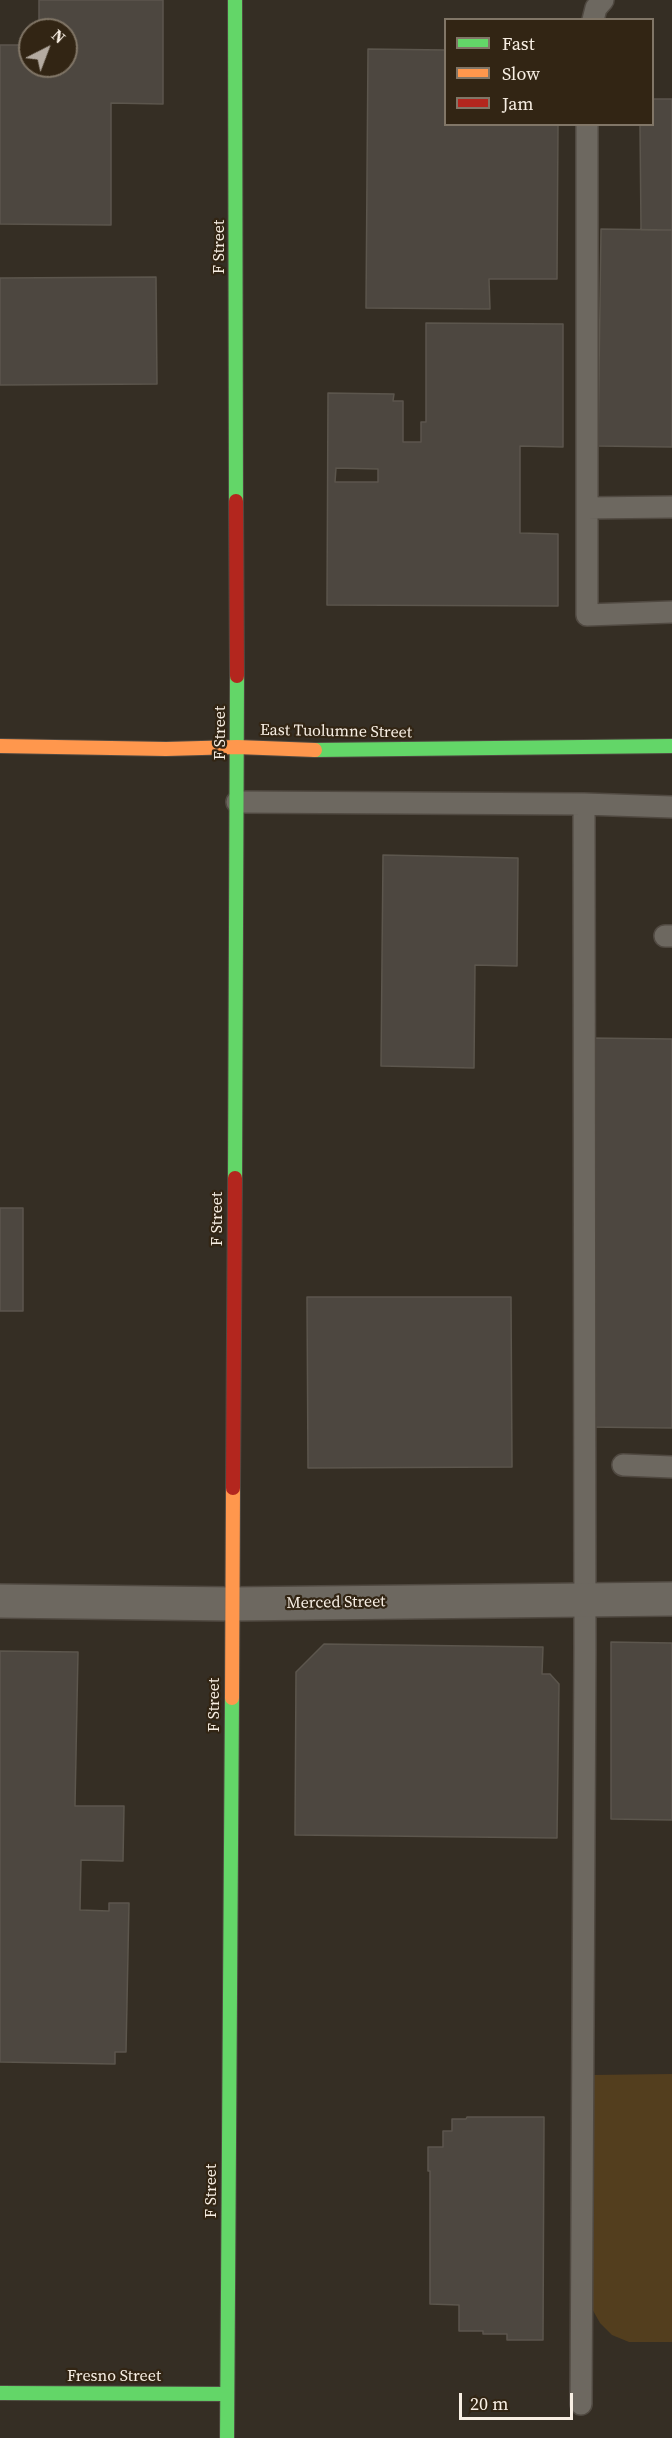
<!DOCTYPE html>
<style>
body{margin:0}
#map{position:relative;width:672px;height:2438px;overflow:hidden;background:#352e24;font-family:"Source Serif 4",serif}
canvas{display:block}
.legend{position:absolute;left:444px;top:18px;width:210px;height:108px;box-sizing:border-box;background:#322514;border:2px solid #817667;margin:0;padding:8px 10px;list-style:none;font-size:18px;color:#f8efe4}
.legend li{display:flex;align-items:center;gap:12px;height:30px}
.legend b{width:30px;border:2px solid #817667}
.north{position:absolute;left:18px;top:18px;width:60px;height:60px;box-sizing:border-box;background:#322514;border:2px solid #817667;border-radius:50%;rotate:42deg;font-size:16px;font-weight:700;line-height:24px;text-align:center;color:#f8efe4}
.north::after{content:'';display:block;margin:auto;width:21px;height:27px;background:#b4aba1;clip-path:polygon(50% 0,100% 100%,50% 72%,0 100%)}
.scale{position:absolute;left:459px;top:2393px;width:114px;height:27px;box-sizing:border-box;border:3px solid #f8efe4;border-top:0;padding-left:8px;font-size:18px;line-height:21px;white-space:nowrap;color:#f8efe4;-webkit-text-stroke:4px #322514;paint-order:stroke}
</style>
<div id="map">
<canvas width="672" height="2438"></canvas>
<ul class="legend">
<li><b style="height:8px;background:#63d668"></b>Fast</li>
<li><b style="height:8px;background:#ff974d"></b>Slow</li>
<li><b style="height:8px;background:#b3261e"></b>Jam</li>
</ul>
<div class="north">N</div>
<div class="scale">20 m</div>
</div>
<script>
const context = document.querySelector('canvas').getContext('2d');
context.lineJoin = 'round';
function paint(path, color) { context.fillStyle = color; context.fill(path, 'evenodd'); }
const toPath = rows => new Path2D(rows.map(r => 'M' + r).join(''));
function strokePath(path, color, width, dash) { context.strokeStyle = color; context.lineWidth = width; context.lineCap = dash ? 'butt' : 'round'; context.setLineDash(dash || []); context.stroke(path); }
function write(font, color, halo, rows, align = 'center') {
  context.font = font + ' "Source Serif 4",serif'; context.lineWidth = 4.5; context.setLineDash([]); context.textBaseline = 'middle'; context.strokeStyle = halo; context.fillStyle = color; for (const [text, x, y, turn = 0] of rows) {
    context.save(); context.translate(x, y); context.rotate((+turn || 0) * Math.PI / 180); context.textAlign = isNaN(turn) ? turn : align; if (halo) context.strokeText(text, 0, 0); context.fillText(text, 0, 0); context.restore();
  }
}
paint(toPath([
 [672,2074,672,2342,629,2342,612,2335,600,2323,591,2307,590,2075]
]), '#533e1e');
const building = toPath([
 [39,0,163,0,163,104,111,103,111,225,0,224,0,45,30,45,30,66,66,66,66,30,39,30,39,0],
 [368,49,446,50,446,124,558,124,557,279,489,279,490,309,366,308,368,49],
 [652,99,672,99,672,230,641,230,640,124,652,124,652,99],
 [601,229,672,230,672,447,598,446,601,229],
 [156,277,157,384,0,385,0,278,156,277],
 [426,323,563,324,563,447,520,446,520,533,558,534,558,606,327,605,328,393,394,394,393,401,403,401,403,442,421,442,421,422,426,422,426,323],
 [336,468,378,469,378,482,335,482,336,468],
 [383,855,518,858,517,966,475,965,474,1068,381,1066,383,855],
 [591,1038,672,1039,672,1428,587,1427,591,1038],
 [0,1208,23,1208,23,1311,0,1311,0,1208],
 [307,1297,511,1297,512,1467,308,1468,307,1297],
 [611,1642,672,1643,672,1820,611,1819,611,1642],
 [324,1644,543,1647,542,1674,550,1674,559,1684,557,1838,295,1835,296,1672,324,1644],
 [0,1651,78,1652,75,1806,124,1806,123,1861,81,1860,80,1910,109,1911,109,1903,129,1903,126,2052,115,2052,115,2064,0,2062,0,1651],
 [467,2117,544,2117,543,2340,507,2340,507,2334,483,2334,483,2331,459,2331,459,2305,430,2304,430,2171,428,2171,428,2147,443,2147,443,2131,452,2131,452,2119,466,2119,467,2117]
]);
paint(building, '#4d4740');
strokePath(building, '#5c564d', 1.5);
const lane = toPath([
 [593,20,596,8,603,0],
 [587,124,587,615,672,612],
 [587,508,672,507],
 [237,802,584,804,672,807],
 [665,936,672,936],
 [623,1465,672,1467],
 [581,2404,585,1649,584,804]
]);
const street = toPath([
 [0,1601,232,1604,672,1599]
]);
const fast = toPath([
 [235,0,236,501],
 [315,750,672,746],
 [235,1178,237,676],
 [0,2393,227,2394],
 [227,2438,232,1698]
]);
const slow = toPath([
 [0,746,166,749,237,747,315,750],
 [232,1698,233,1488]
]);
const jam = toPath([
 [236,501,237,676],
 [233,1488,235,1178]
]);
strokePath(lane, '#504941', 24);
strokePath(street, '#504941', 36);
strokePath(fast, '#504941', 16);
strokePath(slow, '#504941', 16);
strokePath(jam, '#504941', 16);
strokePath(lane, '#6d6860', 21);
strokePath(street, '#6d6860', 33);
strokePath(fast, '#63d668', 14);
strokePath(slow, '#ff974d', 14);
strokePath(jam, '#b3261e', 14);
write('16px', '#f8efe4', '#322514', [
 ["F Street",220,247,-90],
 ["East Tuolumne Street",336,732,1],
 ["F Street",221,733,-90],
 ["F Street",218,1219,-90],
 ["Merced Street",336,1603,-1],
 ["F Street",215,1705,-90],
 ["F Street",212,2191,-90],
 ["Fresno Street",114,2377]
]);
</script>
